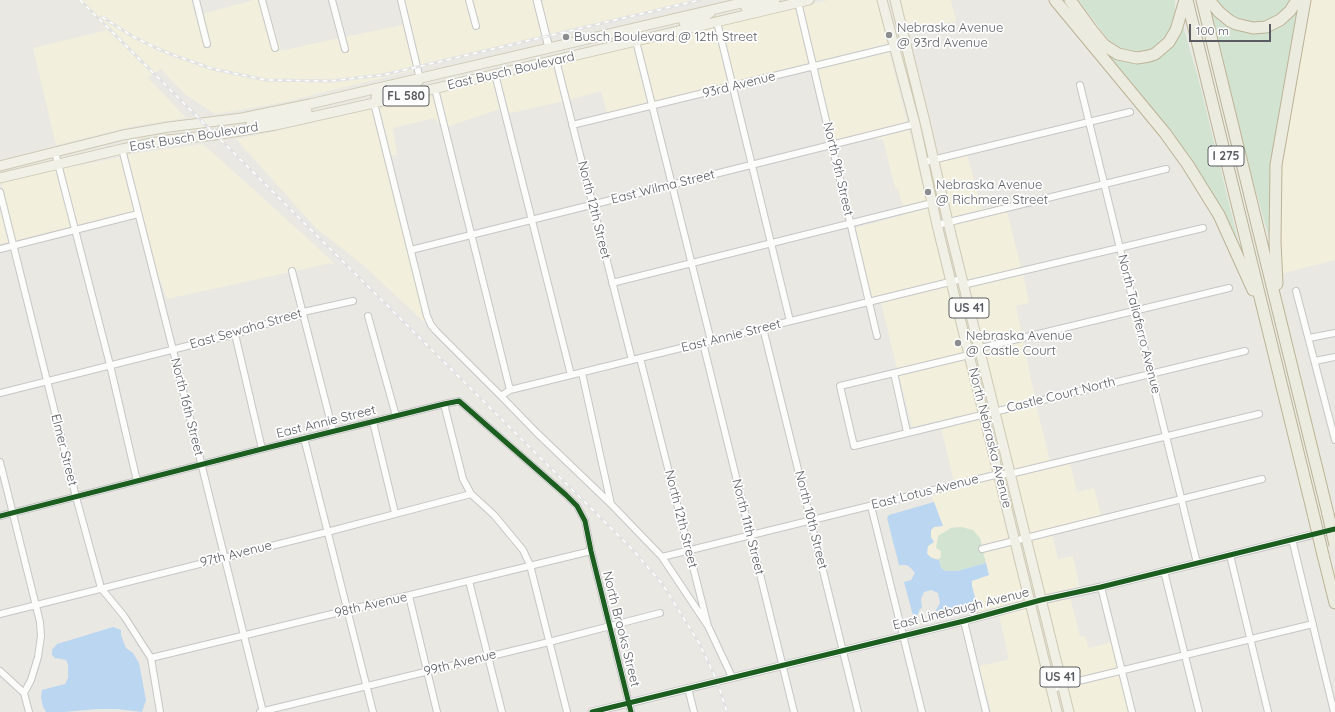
<!DOCTYPE html>
<style>
body{margin:0}
#map{position:relative;width:1335px;height:712px;overflow:hidden;background:#e9e8e3;font-family:Quicksand,sans-serif}
canvas{display:block}
.scale{position:absolute;left:1189px;top:24px;width:82px;height:18px;box-sizing:border-box;border:2px solid #5a5c61;border-top:0;padding-left:5px;font-size:12px;line-height:14px;white-space:nowrap;color:#5a5c61;-webkit-text-stroke:3px #fff;paint-order:stroke}
</style>
<div id="map">
<canvas width="1335" height="712"></canvas>
<div class="scale">100 m</div>
</div>
<script>
const context = document.querySelector('canvas').getContext('2d');
context.lineJoin = 'round';
function paint(path, color) { context.fillStyle = color; context.fill(path, 'evenodd'); }
const toPath = rows => new Path2D(rows.map(r => 'M' + r).join(''));
function strokePath(path, color, width, dash) { context.strokeStyle = color; context.lineWidth = width; context.lineCap = dash ? 'butt' : 'round'; context.setLineDash(dash || []); context.stroke(path); }
function write(font, color, halo, rows, align = 'center') {
  context.font = font + ' Quicksand,sans-serif'; context.lineWidth = 3.5; context.setLineDash([]); context.textBaseline = 'middle'; context.strokeStyle = halo; context.fillStyle = color; for (const [text, x, y, turn = 0] of rows) {
    context.save(); context.translate(x, y); context.rotate((+turn || 0) * Math.PI / 180); context.textAlign = isNaN(turn) ? turn : align; if (halo) context.strokeText(text, 0, 0); context.fillText(text, 0, 0); context.restore();
  }
}
paint(toPath([
 [78,0,192,0,195,15,197,15,205,47,210,46,202,14,254,0,260,0,273,52,278,50,265,0,266,0,281,51,339,38,343,53,348,51,344,37,403,25,398,0,415,70,280,103,215,114,186,95,161,69,148,78,186,118,133,126,56,145,33,48,107,30],
 [404,0,467,0,474,30,479,28,472,0,534,0,544,38,421,68],
 [547,0,698,0,550,37,540,2],
 [828,0,877,0,888,45,815,63,801,6],
 [899,0,951,0,956,21,906,32],
 [1308,0,1335,0,1335,260,1280,274,1279,166],
 [796,7,810,64,734,83,720,25],
 [715,26,729,84,654,102,640,44],
 [635,45,649,104,607,113,601,91,569,100,560,63],
 [889,51,907,123,835,142,817,69],
 [555,65,564,101,507,114,499,78],
 [493,80,500,109,447,127,439,93],
 [434,94,442,127,434,118,393,128,397,155,390,156,378,108],
 [372,109,423,311,425,323,363,265,315,227,236,139,277,131],
 [909,129,926,201,903,207,898,189,895,188,883,139,878,140,876,138],
 [203,144,306,237,336,265,331,263,295,271,294,267,289,269,290,272,167,299,154,264,126,155,143,152],
 [967,154,982,209,1006,203,1006,205,951,218,937,162],
 [121,157,134,212,77,226,62,169],
 [57,170,72,228,14,241,1,183],
 [0,204,9,242,0,245],
 [928,208,945,280,871,298,855,228,903,215,905,213],
 [1007,211,1021,268,966,281,952,224],
 [1023,274,1029,303,1016,306,1022,335,981,345,968,287],
 [947,286,963,353,897,369,881,302],
 [1023,341,1035,398,997,408,983,351],
 [965,359,978,412,912,427,899,375],
 [1036,405,1050,461,1012,470,998,414],
 [979,418,992,472,954,482,941,427],
 [1070,463,1077,492,1094,488,1101,516,1028,534,1013,477],
 [994,478,1009,539,982,546,980,538,961,527,951,528,938,536,941,557,938,559,935,559,929,556,927,553,928,546,933,543,931,537,931,530,934,527,942,525,931,494],
 [1052,535,1058,559,1073,556,1080,589,1043,597,1029,540],
 [1010,545,1024,601,979,614,972,586,972,581,989,575,983,552],
 [1070,597,1080,637,1085,636,1089,648,1112,642,1118,669,1064,681,1044,603],
 [1026,608,1051,712,991,712,979,666,1007,660,1008,657,1006,645,999,615],
 [1120,675,1129,712,1072,712,1066,688]
]), '#f2efdd');
paint(toPath([
 [1078,0,1175,0,1175,13,1174,23,1166,39,1150,52,1143,54,1121,50,1113,45,1107,38],
 [1214,0,1292,0,1282,13,1265,22,1254,23,1236,20],
 [1301,0,1280,125,1272,248,1252,178,1209,7,1261,30],
 [1182,22,1201,89,1241,253,1104,51,1114,57,1143,60],
 [961,527,973,530,980,538,982,546,979,546,980,552,983,552,986,563,957,571,946,571,941,568,939,560,938,559,941,557,941,551,936,548,938,536,951,528]
]), '#d2e4d1');
paint(toPath([
 [934,502,943,526,934,527,931,530,931,537,934,542,928,546,927,553,929,556,932,558,939,560,941,568,946,571,957,571,986,563,989,575,972,581,972,586,976,601,966,608,937,614,936,610,940,603,938,593,931,590,924,592,921,599,922,608,920,609,916,618,914,619,904,582,911,580,915,573,910,567,906,565,899,565,887,518,889,515],
 [113,627,121,630,121,635,126,648,133,653,139,663,146,700,142,712,117,709,98,709,64,712,46,712,43,707,41,697,42,690,65,684,68,678,68,664,66,660,55,658,52,655,52,650,57,644]
]), '#bbd6f0');
const minor = toPath([
 [196,0,207,44],
 [262,0,275,48],
 [332,0,345,49],
 [401,0,420,79],
 [469,0,476,26],
 [798,2,877,336],
 [717,22,790,321],
 [636,41,711,341],
 [556,60,632,360],
 [495,74,571,375],
 [1080,85,1197,563],
 [435,89,510,390],
 [374,103,427,316,431,325,436,331,501,396,537,433,611,504,662,557,708,626],
 [572,125,905,44],
 [122,149,173,350,263,712],
 [55,152,110,365,137,481],
 [924,162,1130,112],
 [0,192,76,497,101,588,124,616,151,658,160,712],
 [937,225,1166,169],
 [0,249,138,214],
 [411,250,915,124],
 [292,271,333,431],
 [612,283,932,203],
 [963,285,1203,228],
 [1296,291,1335,440],
 [368,316,396,416],
 [763,328,858,712],
 [235,334,262,449],
 [1309,338,1335,333],
 [703,343,794,712],
 [968,351,1229,288],
 [969,355,840,386,854,446,1245,351],
 [640,358,708,626,732,677],
 [1315,361,1335,357],
 [582,373,611,504],
 [894,373,907,432],
 [0,393,235,334,303,312,353,301],
 [501,396,510,390,962,279],
 [444,404,463,479,471,494,494,515,523,550,530,565,567,712],
 [373,422,395,513],
 [304,438,373,712],
 [0,462,40,622,41,636,38,657,31,680,24,693,29,712],
 [871,506,922,712],
 [0,516,262,449,444,404,459,401,566,495,577,506,585,521,591,551,631,712],
 [1292,539,1334,712],
 [982,549,1262,479],
 [1230,555,1268,712],
 [662,557,999,474,1010,474,1259,414],
 [1164,571,1199,712],
 [469,581,502,712],
 [1101,587,1132,712],
 [409,596,437,712],
 [0,614,327,532,471,494],
 [964,621,986,712],
 [151,658,591,551],
 [0,671,24,693],
 [688,688,694,712],
 [1052,690,1062,685,1313,624],
 [260,712,549,642,660,613]
]);
const tertiary = toPath([
 [537,0,549,48],
 [592,712,964,621,1041,600,1101,587,1335,529]
]);
const primary = toPath([
 [882,0,915,124,937,225,1057,712],
 [895,0,925,122,948,222,1069,712],
 [746,8,775,0],
 [684,23,701,19,711,12],
 [376,97,411,88,416,84,420,79],
 [251,123,307,111],
 [0,166,123,135,169,127,242,118,310,104,754,0],
 [0,178,122,149,167,140,215,135,276,125,374,103,809,0]
]);
const motorway = toPath([
 [1055,0,1165,133,1188,165,1219,215,1253,290],
 [1070,0,1091,29,1104,45,1118,54,1137,58,1149,56,1155,54,1169,42,1176,30,1185,0],
 [1187,0,1314,517],
 [1202,0,1328,514],
 [1209,0,1219,12,1230,21,1236,24,1253,28,1266,27,1280,20,1290,11,1297,0],
 [1277,284,1275,242,1276,165,1305,0],
 [1323,555,1335,603]
]);
strokePath(minor, '#c6c6c6', 8);
strokePath(tertiary, '#c6c6c6', 9);
strokePath(primary, '#cfc9b3', 11);
strokePath(motorway, '#bcb395', 13);
strokePath(minor, '#fcfcfb', 6);
strokePath(tertiary, '#fcfcfb', 7);
strokePath(primary, '#f0f0e6', 9);
strokePath(motorway, '#ecebe0', 11);
const rail = toPath([
 [80,0,633,550,663,585,699,643,717,681,727,712],
 [102,17,132,36,154,47,173,55,213,69,266,80,330,81,383,75,700,0]
]);
strokePath(rail, '#e1e2e1', 3);
strokePath(rail, '#fff', 1.5, [4.5]);
const motorwayBridge = toPath([
 [1328,514,1335,545],
 [1314,517,1323,555]
]);
strokePath(motorwayBridge, '#bcb395', 13, []);
strokePath(motorwayBridge, '#ecebe0', 11);
strokePath(toPath([
 [0,516,262,449,444,404,459,401,566,495,577,506,585,521,591,551,631,712],
 [592,712,964,621,1041,600,1101,587,1335,529]
]), '#1b5e20', 5);
for (const [x, y, r, color] of [
 [889,35,4,"#8c8d8e"],
 [566,37,4,"#8c8d8e"],
 [928,192,4,"#8c8d8e"],
 [958,343,4,"#8c8d8e"]
]) { const dot = new Path2D(); dot.arc(x, y, r, 0, 2 * Math.PI); context.fillStyle = color; context.fill(dot); strokePath(dot, '#fff', 1.5); }
for (const [x, y, w] of [
 [406,96,46],
 [1226,156,36],
 [969,308,40],
 [1060,677,40]
]) { const box = new Path2D(); box.roundRect(x - w / 2, y - 10, w, 20, 3); context.fillStyle = '#fff'; context.fill(box); strokePath(box, '#5a5c61', 1); }
write('bold 12px', '#5a5c61', null, [
 ["FL 580",406,96],
 ["I 275",1226,156],
 ["US 41",969,308],
 ["US 41",1060,677]
]);
write('13px', '#5a5c61', '#fff', [
 ["Nebraska Avenue",897,28],
 ["@ 93rd Avenue",897,43],
 ["Busch Boulevard @ 12th Street",574,37],
 ["Nebraska Avenue",936,185],
 ["@ Richmere Street",936,200],
 ["Nebraska Avenue",966,336],
 ["@ Castle Court",966,351]
], 'left');
write('13px', '#5a5c61', '#fff', [
 ["East Busch Boulevard",511,71,-13],
 ["93rd Avenue",739,85,-14],
 ["East Busch Boulevard",194,137,-9],
 ["North 9th Street",838,169,77],
 ["East Wilma Street",663,187,-14],
 ["North 12th Street",594,210,76],
 ["North Taliaferro Avenue",1139,324,76],
 ["East Sewaha Street",246,329,-16],
 ["East Annie Street",731,336,-14],
 ["Castle Court North",1061,395,-14],
 ["North 16th Street",187,407,76],
 ["East Annie Street",326,422,-14],
 ["North Nebraska Avenue",990,438,76],
 ["Elmer Street",64,450,76],
 ["East Lotus Avenue",925,492,-14],
 ["North 12th Street",681,519,76],
 ["North 10th Street",811,520,76],
 ["North 11th Street",748,527,76],
 ["97th Avenue",236,554,-14],
 ["98th Avenue",371,605,-13],
 ["East Linebaugh Avenue",961,609,-14],
 ["North Brooks Street",621,629,76],
 ["99th Avenue",460,663,-14]
]);
</script>
